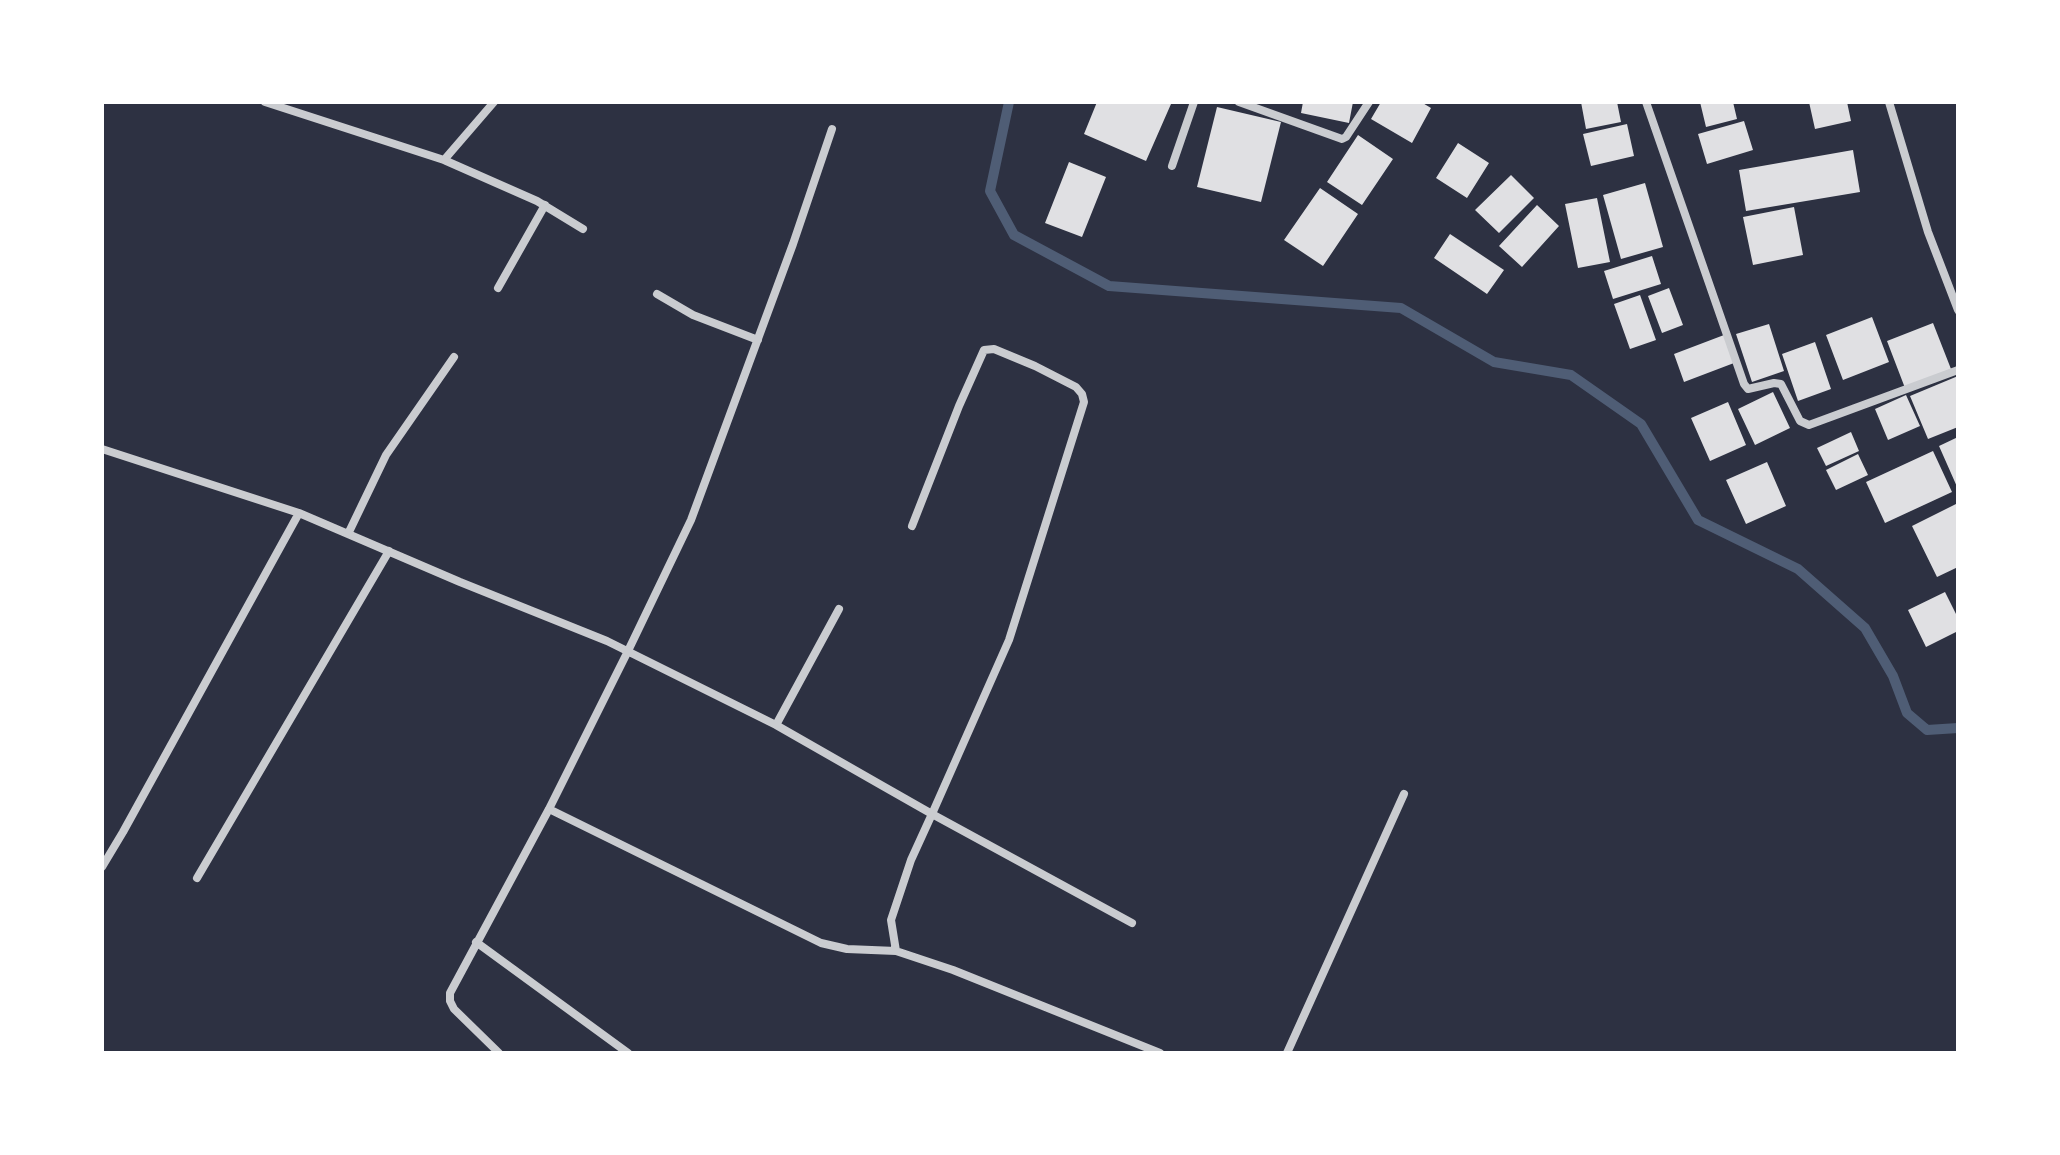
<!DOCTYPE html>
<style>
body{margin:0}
#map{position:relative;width:2060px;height:1155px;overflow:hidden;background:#2d3142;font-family:Roboto,sans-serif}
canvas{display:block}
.frame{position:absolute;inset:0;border:104px solid #fff;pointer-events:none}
</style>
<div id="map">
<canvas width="2060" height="1155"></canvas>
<div class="frame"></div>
</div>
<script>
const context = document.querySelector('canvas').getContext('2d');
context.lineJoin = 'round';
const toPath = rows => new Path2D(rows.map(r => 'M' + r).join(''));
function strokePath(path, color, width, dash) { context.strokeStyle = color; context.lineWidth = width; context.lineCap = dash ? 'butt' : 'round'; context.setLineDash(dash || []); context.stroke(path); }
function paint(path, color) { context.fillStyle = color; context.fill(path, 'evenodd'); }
strokePath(toPath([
 [1009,102,990,191,1014,235,1109,286,1401,308,1494,362,1571,375,1641,424,1698,520,1798,569,1865,628,1893,676,1907,713,1927,730,1958,728]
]), '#4f5d75', 10);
paint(toPath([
 [1097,102,1167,102,1171,104,1146,161,1084,134],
 [1303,102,1353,102,1349,123,1301,113],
 [1381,102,1421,102,1431,108,1412,143,1371,119],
 [1581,102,1617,102,1621,122,1586,129],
 [1700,102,1733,102,1737,119,1706,127],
 [1809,102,1847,102,1851,121,1815,129],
 [1217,107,1281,122,1261,202,1197,187],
 [1744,121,1753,150,1707,164,1698,134],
 [1627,124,1634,156,1591,166,1583,134],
 [1358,135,1393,159,1362,205,1327,182],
 [1458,143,1489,163,1467,198,1436,178],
 [1853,150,1860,192,1746,211,1739,170],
 [1069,162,1106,177,1082,237,1045,223],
 [1511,175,1534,198,1499,233,1475,210],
 [1645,183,1663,247,1621,259,1603,195],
 [1320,188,1358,214,1323,266,1284,240],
 [1597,198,1610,262,1578,268,1565,204],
 [1537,205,1559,226,1522,267,1499,246],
 [1794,207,1803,255,1753,265,1743,217],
 [1450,234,1504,270,1487,294,1434,258],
 [1652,256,1661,284,1613,299,1604,271],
 [1669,288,1683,325,1662,333,1648,296],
 [1640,295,1656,340,1630,349,1614,304],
 [1872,317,1889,362,1843,380,1826,335],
 [1933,323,1951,369,1905,388,1887,341],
 [1769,324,1784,371,1752,382,1736,334],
 [1724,335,1734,363,1684,382,1674,354],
 [1815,342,1831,389,1798,401,1782,354],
 [1958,376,1958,427,1928,439,1910,396],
 [1773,392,1790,428,1755,445,1738,409],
 [1906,395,1920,426,1888,440,1875,409],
 [1728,402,1746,445,1710,461,1691,418],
 [1851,432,1859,451,1826,466,1817,448],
 [1958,437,1958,489,1939,446],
 [1933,451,1952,492,1885,523,1866,482],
 [1858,454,1868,475,1836,490,1826,470],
 [1767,462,1786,506,1746,524,1726,480],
 [1956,504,1958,567,1937,577,1912,526],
 [1945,592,1958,618,1958,631,1926,647,1908,610]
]), '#e0e0e3');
strokePath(toPath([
 [265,102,444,160,537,201,583,229],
 [1239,102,1342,139,1346,137,1369,102],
 [1646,102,1744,384,1748,389,1774,383,1781,384,1800,421,1809,425,1958,370],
 [1889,102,1928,232,1958,310],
 [444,160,494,102],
 [1172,166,1194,102],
 [498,288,545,205],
 [657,294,693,315,758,340],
 [102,449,299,513,460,582,607,641,776,725,881,785,932,814,911,860,891,920,896,951,953,970,1160,1053],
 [912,526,959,406,984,350,994,349,1035,366,1076,387,1082,394,1084,402,1009,640,932,814,1132,923],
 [348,534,386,455,454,357],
 [776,725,839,609],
 [549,809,821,943,847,949,896,951],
 [102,867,123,832,299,513],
 [197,878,389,551],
 [476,942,628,1053],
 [499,1053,454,1009,450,1001,450,993,549,809,628,651,691,520,793,244,832,129],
 [1287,1053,1404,794]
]), '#caccd0', 8);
</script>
